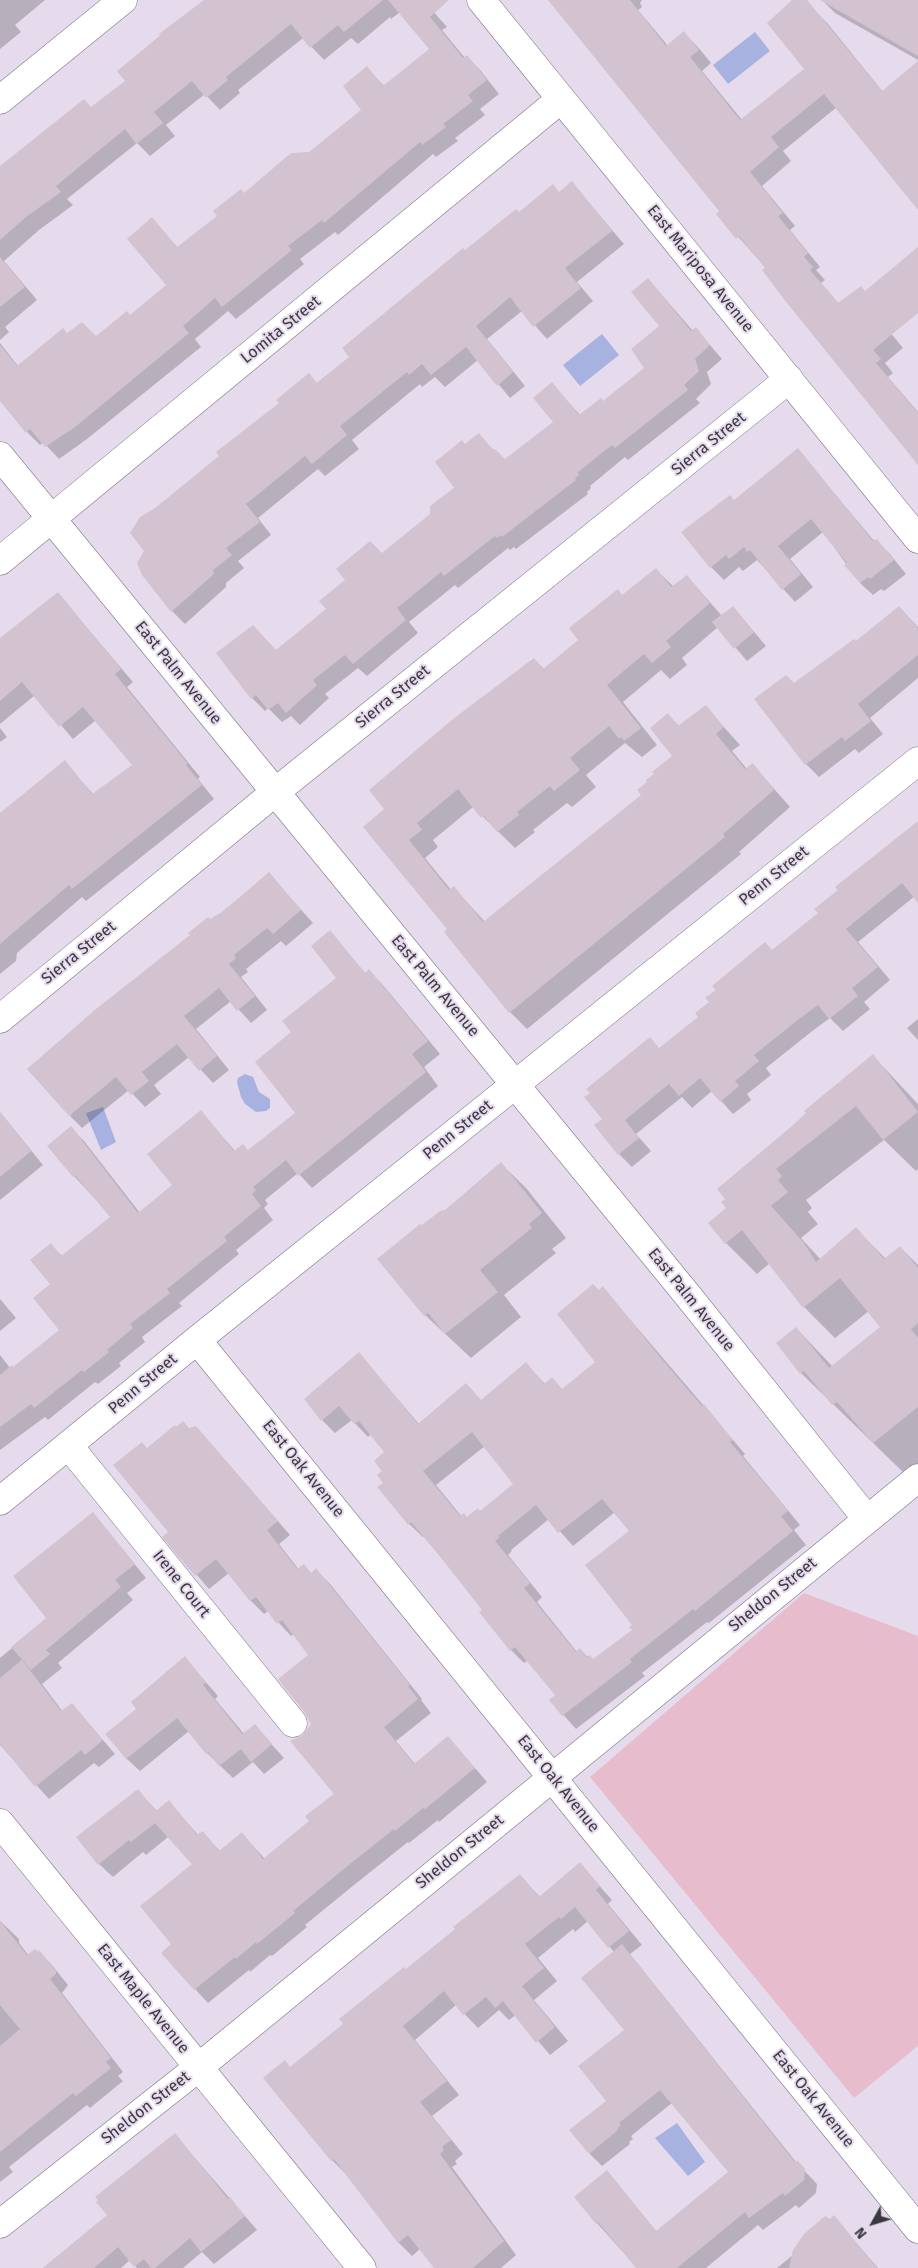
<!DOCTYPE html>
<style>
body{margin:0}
#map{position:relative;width:918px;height:2268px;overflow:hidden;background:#e6dbed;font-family:"Fira Sans",sans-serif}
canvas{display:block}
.north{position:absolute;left:848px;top:2198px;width:50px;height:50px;-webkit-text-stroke:4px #e6dbed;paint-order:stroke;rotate:231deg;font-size:14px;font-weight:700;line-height:20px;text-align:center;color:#3c383f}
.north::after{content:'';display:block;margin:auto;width:18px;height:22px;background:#3c383f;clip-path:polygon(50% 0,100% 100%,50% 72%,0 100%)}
</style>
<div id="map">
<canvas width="918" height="2268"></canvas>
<div class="north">N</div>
</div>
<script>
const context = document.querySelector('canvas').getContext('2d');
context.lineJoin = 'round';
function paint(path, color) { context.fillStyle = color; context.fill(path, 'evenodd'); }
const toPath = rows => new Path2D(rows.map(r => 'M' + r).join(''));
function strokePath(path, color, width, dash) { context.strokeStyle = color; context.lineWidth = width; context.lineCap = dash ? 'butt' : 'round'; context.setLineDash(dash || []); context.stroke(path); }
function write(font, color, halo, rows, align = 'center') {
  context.font = font + ' "Fira Sans",sans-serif'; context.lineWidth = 4; context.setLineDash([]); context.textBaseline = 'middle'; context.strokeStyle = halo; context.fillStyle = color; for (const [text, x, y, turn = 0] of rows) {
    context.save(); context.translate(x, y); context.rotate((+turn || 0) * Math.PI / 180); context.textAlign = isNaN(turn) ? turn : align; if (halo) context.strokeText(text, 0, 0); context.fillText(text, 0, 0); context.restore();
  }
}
paint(toPath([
 [804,1593,918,1636,918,2046,854,2098,590,1777]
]), '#e7bdce');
paint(toPath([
 [755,32,770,51,728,84,713,65],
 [602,334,619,355,580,386,563,365],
 [245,1074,253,1077,259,1092,270,1099,270,1108,266,1111,256,1112,245,1104,241,1097,237,1082,238,1078],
 [103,1107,116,1142,101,1150,86,1113],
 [677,2123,705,2162,688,2176,655,2138]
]), '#a7b2e0');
paint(toPath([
 [0,0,45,0,15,25,21,32,0,49],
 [206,0,423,0,447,27,442,30,465,58,467,57,480,70,499,94,480,109,485,115,455,138,458,141,436,157,433,154,338,235,335,232,300,259,304,264,236,319,228,311,195,339,201,347,87,439,59,459,43,442,40,445,27,432,0,394,0,343,18,366,68,335,96,338,130,316,168,286,164,232,178,248,245,194,309,153,363,110,367,68,385,87,431,49,400,12,391,19,390,17,358,44,351,38,324,60,303,38,238,90,240,93,220,110,205,94,166,125,175,136,150,156,137,143,67,199,73,205,39,230,4,261,37,300,5,327,9,332,0,340,0,168,92,108,126,81,119,71,176,22],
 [549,0,642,0,640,3,642,7,638,10,668,46,684,33,697,46,711,63,702,71,742,120,806,70,794,0,815,11,828,24,883,92,918,62,918,208,837,107,783,151,791,161,762,186,795,226,790,230,820,267,816,270,825,280,821,283,839,304,866,292,918,248,918,307,889,331,903,348,885,363,893,373,888,377,918,412,918,463,766,268,718,214,721,211],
 [822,0,918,0,918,60,835,13],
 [572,183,624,244,577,282,593,301,547,339,522,311,487,339,525,386,510,398,478,360,445,387,435,377,422,387,420,384,352,440,359,449,325,476,318,469,258,518,271,535,238,561,244,568,226,583,226,587,185,624,172,611,146,551,156,509,350,357,465,252,519,213,560,193],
 [648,279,693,331,696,329,722,359,707,372,711,384,696,399,700,403,628,460,625,457,590,486,591,488,587,492,588,494,516,549,514,547,510,550,508,548,458,588,455,585,409,622,418,633,367,676,358,668,325,694,329,698,300,725,291,716,282,722,268,708,265,711,252,698,276,651,328,610,382,555,431,515,456,488,465,446,478,435,505,461,554,422,552,384,581,416,603,402,645,368,660,326],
 [798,450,875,542,876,541,889,553,906,574,884,591,881,589,873,595,860,583,823,532,790,559,813,587,795,602,757,560,743,571,739,567,724,580,711,567,735,501],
 [656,570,674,587,687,576,722,616,733,607,766,646,747,661,718,627,682,658,687,665,670,679,661,670,623,702,657,745,642,757,625,743,586,775,596,787,572,807,567,803,533,830,535,832,515,848,473,807,433,840,438,847,425,858,451,890,454,888,485,922,643,795,674,756,668,715,680,727,705,706,740,745,732,751,747,769,753,765,790,807,739,852,741,854,527,1029,510,1012,445,932,449,929,386,809,534,659,544,669,580,640,623,596],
 [58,594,133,682,127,687,200,777,198,779,214,799,86,901,82,897,17,953,16,961,0,974,0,814,64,762,94,795,134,766,96,720,73,739,35,695,0,724,0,639],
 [899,607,918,627,918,678,870,718,883,734,859,753,855,749,819,777,806,764,756,700,794,685,856,643],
 [0,728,7,737,0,742],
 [918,822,918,899,915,896,858,942,890,980,864,1002,870,1009,843,1031,830,1018,811,1032,766,1068,771,1075,747,1094,751,1100,733,1114,712,1091,692,1108,682,1097,636,1134,651,1151,632,1167,619,1154,603,1119,660,1049,700,1017,772,951,819,913],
 [269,874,313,923,286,946,281,941,246,969,248,972,241,977,267,1010,251,1023,231,1001,196,1029,229,1070,213,1083,189,1057,154,1085,161,1094,145,1107,129,1090,82,1128,70,1116,211,921],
 [330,932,366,974,369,971,382,984,440,1054,424,1067,438,1086,312,1188,298,1173,265,1200,268,1204,264,1208,273,1220,236,1250,239,1254,179,1303,182,1306,142,1337,145,1342,119,1363,121,1366,98,1384,95,1382,48,1420,45,1417,0,1450,0,1355,10,1368,13,1368,61,1330,51,1284,51,1245,62,1256,112,1217,74,1176,71,1128,84,1141,140,1213,174,1185,201,1112,236,1152,248,1152,296,1113,293,1033,338,978],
 [918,1019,918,1040,907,1028],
 [873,1056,918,1104,918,1169,916,1171,884,1140,806,1200,812,1208,808,1212,818,1224,801,1238,821,1260,856,1229,886,1259,900,1247,918,1265,918,1463,905,1474,801,1373,796,1328,833,1367,881,1327,869,1311,835,1338,804,1307,770,1263,757,1274,726,1243,728,1209,793,1127],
 [0,1112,43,1165,0,1200],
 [501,1164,526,1188,566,1238,552,1249,556,1253,504,1295,521,1317,471,1358,425,1315,446,1211],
 [603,1288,745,1454,743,1456,800,1525,794,1530,806,1545,709,1623,707,1622,642,1673,645,1676,576,1729,550,1700,557,1695,528,1660,524,1663,511,1650,484,1610,424,1536,423,1537,406,1521,385,1483,386,1452,371,1434,368,1437,352,1420,335,1433,322,1420,359,1354,419,1424,466,1385,482,1401,526,1364,545,1384,552,1379,563,1390,597,1362,599,1292],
 [485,1446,514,1485,480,1512,468,1518,462,1517,436,1485],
 [615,1512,630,1531,633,1630,593,1661,580,1650,577,1652,537,1602,542,1597,508,1555,512,1551,511,1550,549,1519,573,1546],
 [0,1299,16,1318,0,1331],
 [196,1427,290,1535,279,1544,299,1570,304,1566,312,1574,316,1570,330,1584,422,1699,421,1700,431,1713,396,1741,415,1764,448,1737,487,1782,439,1822,438,1820,409,1843,408,1842,354,1885,305,1925,307,1927,272,1956,270,1955,250,1972,249,1970,208,2003,195,1989,173,1945,193,1865,168,1837,146,1855,143,1852,113,1877,99,1864,138,1791,157,1811,169,1802,199,1836,203,1833,220,1851,242,1834,265,1859,311,1822,335,1794,304,1736,312,1725,306,1712,310,1655,294,1634,291,1636,268,1611,264,1614,251,1601,229,1573,209,1589,164,1537,169,1533,148,1449],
 [93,1514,146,1578,127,1593,133,1600,58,1663,62,1668,42,1684,63,1712,72,1704,115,1754,99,1767,94,1763,49,1799,0,1745,0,1658,48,1618],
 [185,1658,218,1696,215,1699,244,1734,255,1726,284,1758,264,1774,253,1762,233,1778,207,1753,189,1731,140,1771,127,1759,107,1734,138,1709],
 [580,1864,612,1900,608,1904,642,1945,630,1954,796,2162,817,2184,816,2193,799,2208,796,2205,763,2230,758,2225,706,2268,637,2268,597,2223,576,2197,607,2172,657,2232,729,2172,672,2103,631,2136,633,2139,629,2142,630,2144,602,2166,589,2153,607,2101,626,2030,614,1952,588,1921,575,1932,573,1929,538,1958,557,1981,534,2000,568,2041,550,2055,516,2015,509,2020,499,2010,478,2028,456,2005,415,2040,459,2095,432,2116,463,2154,455,2161,457,2164,452,2167,516,2255,501,2268,435,2268,420,2249,412,2256,398,2242,345,2173,332,2160,291,2068,520,1876,540,1897],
 [0,1921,19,1939,19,1943,29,1956,39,1951,51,1964,68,1985,62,1993,123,2072,118,2076,123,2081,90,2108,87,2105,9,2167,13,2172,0,2182],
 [175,2135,257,2230,214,2264,202,2252,183,2268,137,2268,130,2260,121,2268,43,2268,109,2215],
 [834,2217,878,2268,777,2268,793,2255]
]), '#0003');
paint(toPath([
 [204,0,383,0,344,32,338,25,310,48,291,24,226,77,228,80,206,98,192,81,154,112,163,123,136,144,125,129,56,186,61,192,26,217,0,240,0,166,84,99,91,107,125,81,117,71,160,36,159,34],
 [388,0,449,0,430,17,463,58,467,55,487,80,468,95,473,101,443,124,446,127,422,145,420,142,324,223,322,220,288,246,292,250,222,307,215,298,183,326,189,333,75,427,45,447,30,429,26,433,0,401,0,345,17,366,63,328,67,333,82,322,96,336,127,311,130,315,166,285,127,239,152,217,177,247,217,216,213,211,241,189,244,193,291,153,309,152,361,110,343,86,367,66,383,86,429,49],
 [548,0,630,0,666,46,684,31,699,50,690,57,740,120,804,69,767,23,792,0,807,0,882,91,918,61,918,210,824,94,771,137,779,147,750,172,783,213,778,216,808,253,804,257,813,267,810,270,838,303,861,286,865,291,918,247,918,313,873,350,881,359,876,363,918,413,918,465,783,298,762,270,765,268,739,236,736,239,716,214,719,211],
 [820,0,918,0,918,56],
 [572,181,612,231,565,268,581,288,533,327,510,297,476,326,513,372,497,386,466,347,431,375,422,364,409,375,407,372,340,426,347,435,312,464,305,456,246,504,260,522,226,548,232,555,213,570,214,574,171,612,142,575,137,563,144,551,130,533,140,517,155,508,219,456,216,452,279,403,276,400,309,373,317,383,349,357,342,348,463,248,465,250,516,209,519,212,553,184,559,192],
 [0,257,25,287,0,307],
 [648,278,691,331,696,327,710,345,695,359,699,371,684,385,688,390,615,448,612,445,578,472,579,475,575,478,576,480,502,537,501,535,497,538,495,536,444,576,441,572,397,608,406,620,353,664,345,655,313,680,317,685,286,713,278,703,268,710,256,695,251,699,216,653,253,625,276,650,326,609,319,601,345,580,336,569,370,541,382,553,430,514,430,506,454,488,435,462,462,440,465,444,479,433,493,450,495,449,505,459,553,422,533,398,552,382,579,415,601,398,603,401,644,368,631,349,659,326,631,292],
 [798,448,873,541,877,539,894,560,870,579,868,577,860,583,844,565,847,563,811,519,778,546,801,574,782,590,750,550,747,552,744,547,729,559,726,555,710,568,681,532,730,495,734,500],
 [656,568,671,587,687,575,710,603,666,641,671,647,652,663,644,654,607,685,641,728,624,741,621,737,619,739,609,726,570,758,580,770,554,791,550,786,517,812,519,815,497,832,483,815,481,818,458,789,417,823,422,830,409,840,449,890,454,886,483,922,641,795,637,790,647,782,646,780,654,774,652,772,672,756,650,728,668,713,678,726,706,705,724,727,716,734,745,769,753,763,774,790,723,834,725,837,509,1013,444,932,447,929,363,827,384,809,369,790,453,719,534,658,543,669,578,640,569,628,618,589,622,595],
 [58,592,121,669,115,674,188,764,186,765,202,785,72,889,69,885,0,944,0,813,65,760,92,794,132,765,83,707,59,727,22,682,0,701,0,638],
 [733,606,754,632,734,649,712,622],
 [899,606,918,628,918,655,858,704,871,721,845,741,842,737,805,765,754,699,786,675,794,683,854,639,856,641],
 [918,821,918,903,902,883,846,929,878,967,852,988,858,996,829,1019,818,1005,799,1019,754,1055,759,1061,735,1081,739,1086,720,1102,700,1078,679,1096,669,1084,625,1120,639,1138,618,1155,594,1125,602,1119,584,1097,590,1093,586,1089,650,1037,659,1048,698,1017,695,1013,709,1002,705,998,716,990,712,986,765,942,772,950,818,913,814,909,838,890,835,887],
 [269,872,301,910,273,934,267,928,234,955,236,958,229,964,255,996,237,1011,219,988,184,1016,217,1056,199,1071,177,1044,142,1072,149,1081,131,1095,116,1077,69,1116,27,1069,96,1009,190,935,188,933,208,917,210,919,225,910],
 [330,930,365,973,369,969,428,1041,412,1054,426,1072,298,1176,286,1160,253,1187,256,1190,252,1194,261,1206,224,1237,227,1241,167,1289,170,1293,130,1324,133,1328,107,1350,109,1352,84,1372,82,1370,34,1408,31,1404,0,1427,0,1375,12,1365,13,1367,59,1330,33,1298,50,1284,30,1260,51,1243,61,1256,110,1217,75,1175,73,1177,47,1146,71,1126,138,1213,172,1185,147,1154,201,1110,234,1151,243,1144,248,1150,295,1113,255,1062,291,1032,282,1021,336,978,311,946],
 [873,1054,918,1112,883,1140,856,1106,776,1169,782,1176,778,1180,788,1192,771,1206,804,1243,816,1262,856,1227,884,1259,900,1246,918,1268,918,1323,911,1329,918,1338,918,1407,873,1443,837,1402,832,1405,804,1371,800,1374,776,1343,796,1327,829,1368,880,1327,840,1278,803,1308,742,1230,725,1244,708,1223,726,1208,721,1202,725,1199,717,1189,792,1126,806,1113,804,1111],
 [0,1112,31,1151,0,1177],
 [501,1162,542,1213,529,1224,532,1228,480,1270,498,1292,445,1334,428,1313,424,1316,377,1259,420,1224,422,1225,440,1211,445,1210],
 [593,1284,599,1290,603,1286,660,1357,702,1406,704,1404,733,1440,730,1442,788,1511,781,1516,793,1531,695,1611,693,1609,630,1659,632,1662,562,1716,549,1700,555,1695,515,1647,510,1651,479,1612,482,1610,442,1559,411,1522,408,1525,405,1521,377,1487,383,1483,377,1475,382,1471,374,1461,384,1452,359,1421,354,1424,339,1406,321,1421,304,1399,359,1352,418,1424,466,1383,481,1400,526,1362,544,1384,552,1377,562,1389,595,1362,557,1314],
 [472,1432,513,1484,480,1511,478,1508,467,1517,464,1513,460,1516,423,1471],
 [602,1499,629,1531,585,1565,632,1625,629,1627,632,1630,593,1659,590,1655,587,1657,580,1648,576,1652,524,1588,530,1583,495,1541,500,1537,498,1536,536,1505,558,1533],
 [183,1421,189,1428,196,1426,278,1521,267,1530,297,1569,304,1564,311,1573,316,1568,410,1685,408,1686,418,1699,384,1727,414,1764,448,1736,475,1768,425,1809,423,1808,395,1831,394,1829,340,1872,293,1911,295,1913,257,1944,256,1942,236,1959,235,1957,194,1990,161,1953,171,1944,140,1906,192,1864,155,1823,131,1842,129,1840,98,1865,76,1837,138,1789,156,1811,169,1800,197,1835,203,1831,219,1851,242,1832,263,1859,309,1821,305,1816,334,1794,290,1741,303,1735,311,1724,305,1713,278,1679,308,1655,282,1620,277,1624,256,1597,250,1601,216,1559,195,1576,162,1537,168,1532,113,1465,142,1442,147,1448,175,1425,176,1427],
 [93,1512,135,1564,115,1580,121,1587,46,1650,50,1654,31,1670,11,1647,46,1618,13,1576],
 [185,1656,206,1683,203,1685,242,1734,255,1724,272,1744,251,1762,241,1749,219,1766,208,1752,206,1754,177,1718,126,1759,105,1734,136,1709,131,1702],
 [22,1660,61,1711,72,1703,103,1740,85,1755,81,1750,35,1787,0,1744,0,1678],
 [580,1862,600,1886,596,1890,629,1931,608,1948,575,1907,561,1919,559,1917,525,1944,544,1968,522,1986,555,2027,536,2043,503,2001,495,2008,486,1997,463,2015,444,1991,403,2026,447,2081,420,2102,451,2140,442,2147,444,2150,440,2154,504,2241,473,2268,434,2268,408,2235,398,2243,334,2159,331,2161,263,2078,285,2060,290,2067,343,2024,339,2019,404,1967,406,1969,455,1929,453,1927,520,1874,539,1897],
 [0,1921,27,1955,35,1949,37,1951,39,1950,56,1971,56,1974,50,1979,111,2058,106,2062,111,2068,76,2096,73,2093,0,2152,0,2046,20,2029,0,2005],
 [622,1944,794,2161,798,2161,805,2169,804,2180,785,2196,783,2193,749,2218,745,2212,677,2268,636,2268,598,2222,596,2224,574,2197,607,2170,656,2231,728,2172,660,2090,619,2123,621,2125,617,2129,618,2130,589,2154,569,2130,606,2101,578,2066,624,2030,581,1978],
 [175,2133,228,2199,230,2197,245,2216,201,2252,190,2238,155,2268,151,2268,144,2259,134,2267,118,2247,94,2268,43,2268,107,2215,96,2202,98,2200,95,2197],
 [834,2215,877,2268,789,2268,793,2250,804,2234,825,2216,830,2219]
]), '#d3c2d0');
const street = toPath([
 [0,100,123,0],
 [0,456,685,1292,867,1519],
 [0,561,561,99],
 [0,1019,274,793,789,379],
 [197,1340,918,2229],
 [69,1446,293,1723],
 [0,1501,197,1340,918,761],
 [0,1823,362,2268],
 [0,2224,199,2067,918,1478]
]);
const secondary = toPath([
 [481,0,918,539]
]);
strokePath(street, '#7e7484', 29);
strokePath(secondary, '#7e7484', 29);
strokePath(street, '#fff', 28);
strokePath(secondary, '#fff', 28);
write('16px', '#3c383f', '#e6dbed', [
 ["East Mariposa Avenue",700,269,51],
 ["Lomita Street",281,330,-39],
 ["Sierra Street",709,444,-39],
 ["East Palm Avenue",178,673,51],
 ["Sierra Street",393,697,-39],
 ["Penn Street",774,876,-39],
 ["Sierra Street",79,953,-39],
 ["East Palm Avenue",435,986,50],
 ["Penn Street",458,1130,-39],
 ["East Palm Avenue",691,1300,51],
 ["Penn Street",143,1384,-40],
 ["East Oak Avenue",303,1469,51],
 ["Irene Court",181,1584,51],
 ["Sheldon Street",773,1595,-39],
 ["East Oak Avenue",558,1784,51],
 ["Sheldon Street",460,1852,-39],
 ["East Maple Avenue",143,1999,51],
 ["East Oak Avenue",813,2099,51],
 ["Sheldon Street",146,2108,-38]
]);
</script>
